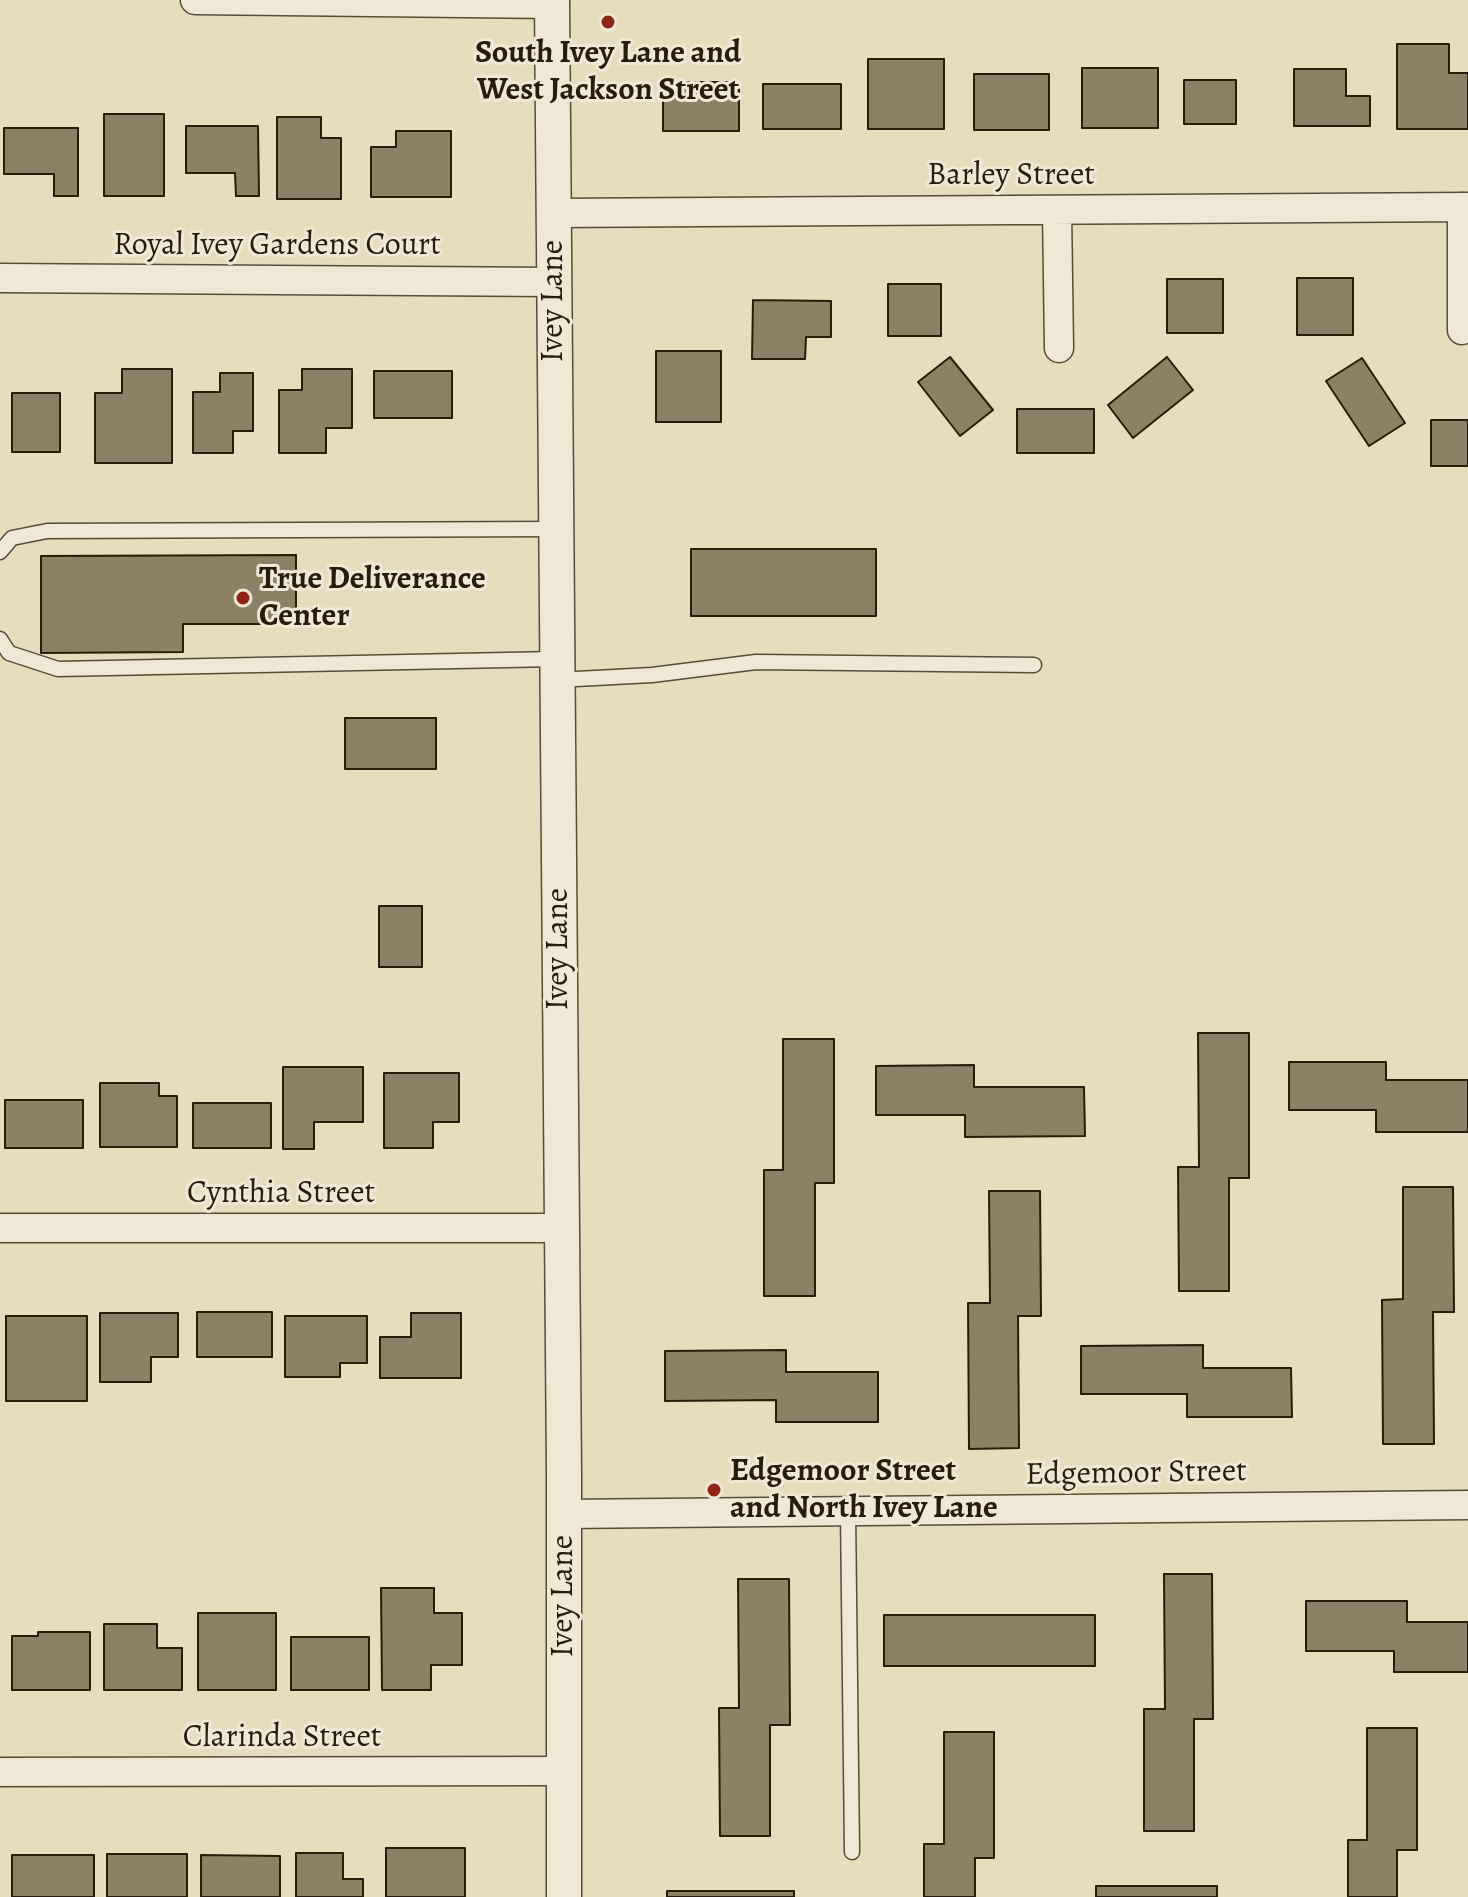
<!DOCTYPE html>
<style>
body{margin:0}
canvas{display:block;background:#e7dcbd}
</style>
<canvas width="1468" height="1897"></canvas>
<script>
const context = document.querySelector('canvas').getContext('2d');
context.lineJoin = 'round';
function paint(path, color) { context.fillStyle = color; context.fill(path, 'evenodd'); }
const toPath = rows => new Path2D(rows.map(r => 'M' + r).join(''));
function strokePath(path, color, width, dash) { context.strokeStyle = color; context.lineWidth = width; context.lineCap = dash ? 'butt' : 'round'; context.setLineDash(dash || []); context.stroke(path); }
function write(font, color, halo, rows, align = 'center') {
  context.font = font + ' Alegreya,serif'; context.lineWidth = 6; context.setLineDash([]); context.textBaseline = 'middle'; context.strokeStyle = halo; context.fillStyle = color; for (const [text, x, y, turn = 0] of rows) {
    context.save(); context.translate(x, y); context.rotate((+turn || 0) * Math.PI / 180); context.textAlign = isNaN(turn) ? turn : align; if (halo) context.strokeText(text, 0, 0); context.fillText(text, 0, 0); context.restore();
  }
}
const building = toPath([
 [1397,44,1449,44,1449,73,1468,73,1468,129,1397,129,1397,44],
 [868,59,944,59,944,129,868,129,868,59],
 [1082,68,1158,68,1158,128,1082,128,1082,68],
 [1294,69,1346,69,1346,96,1370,96,1370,126,1294,126,1294,69],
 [974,74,1049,74,1049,130,974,130,974,74],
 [1184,80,1236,80,1236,124,1184,124,1184,80],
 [663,82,739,82,739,131,663,131,663,82],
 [763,84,841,84,841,129,763,129,763,84],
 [104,114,164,114,164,196,104,196,104,114],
 [277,117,321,117,321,138,341,138,341,199,277,199,277,117],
 [186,126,258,126,259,196,236,196,235,173,186,173,186,126],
 [4,128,78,128,78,196,54,196,54,174,4,174,4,128],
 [396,131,451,131,451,197,371,197,371,147,396,147,396,131],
 [1297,278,1353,278,1353,335,1297,335,1297,278],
 [1167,279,1223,279,1223,333,1167,333,1167,279],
 [888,284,941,284,941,336,888,336,888,284],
 [753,300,831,301,831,337,806,337,805,359,752,359,753,300],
 [656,351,721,351,721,422,656,422,656,351],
 [950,357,993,410,960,436,918,382,950,357],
 [1167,357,1193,390,1133,438,1108,405,1167,357],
 [1362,358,1405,423,1369,446,1326,381,1362,358],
 [122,369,172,369,172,463,95,463,95,393,122,393,122,369],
 [302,369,352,369,352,428,326,428,326,453,279,453,279,390,302,390,302,369],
 [374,371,452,371,452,418,374,418,374,371],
 [220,373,253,373,253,431,233,431,233,453,193,453,193,392,220,392,220,373],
 [12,393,60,393,60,452,12,452,12,393],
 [1017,409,1094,409,1094,453,1017,453,1017,409],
 [1431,420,1468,420,1468,466,1431,466,1431,420],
 [691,549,876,549,876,616,691,616,691,549],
 [296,555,296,624,183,624,183,652,41,653,41,556,296,555],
 [345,718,436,718,436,769,345,769,345,718],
 [379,906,422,906,422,967,379,967,379,906],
 [1198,1033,1249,1033,1249,1178,1229,1178,1229,1291,1179,1291,1178,1167,1199,1167,1198,1033],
 [783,1039,834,1039,834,1183,815,1183,815,1296,764,1296,764,1170,783,1170,783,1039],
 [1289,1062,1386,1062,1386,1080,1468,1080,1468,1132,1376,1132,1376,1110,1289,1110,1289,1062],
 [974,1065,974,1087,1084,1087,1085,1136,965,1137,965,1115,876,1115,876,1066,974,1065],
 [283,1067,363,1067,363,1122,314,1122,314,1149,283,1149,283,1067],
 [384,1073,459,1073,459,1122,433,1122,433,1148,384,1148,384,1073],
 [100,1083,159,1083,159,1096,177,1096,177,1147,100,1147,100,1083],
 [5,1100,83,1100,83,1148,5,1148,5,1100],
 [193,1103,271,1103,271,1148,193,1148,193,1103],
 [1403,1187,1453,1187,1454,1312,1433,1312,1434,1444,1383,1444,1382,1300,1403,1299,1403,1187],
 [989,1191,1040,1191,1041,1316,1018,1316,1019,1448,969,1449,968,1303,990,1303,989,1191],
 [197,1312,272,1312,272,1357,197,1357,197,1312],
 [100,1313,178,1313,178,1357,151,1357,151,1382,100,1382,100,1313],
 [411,1313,461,1313,461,1378,380,1378,380,1337,411,1337,411,1313],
 [6,1316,87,1316,87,1401,6,1401,6,1316],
 [285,1316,367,1316,367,1363,340,1363,340,1377,285,1377,285,1316],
 [1203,1345,1203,1368,1291,1368,1292,1417,1187,1417,1187,1394,1081,1394,1081,1346,1203,1345],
 [786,1350,786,1372,878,1372,878,1422,776,1422,776,1400,665,1401,665,1351,786,1350],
 [1164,1574,1212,1574,1213,1719,1194,1719,1194,1831,1144,1831,1144,1709,1165,1709,1164,1574],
 [738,1579,789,1579,790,1725,770,1725,770,1836,720,1836,719,1708,739,1708,738,1579],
 [381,1588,434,1588,434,1613,462,1613,462,1665,431,1665,431,1690,382,1690,381,1588],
 [1306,1601,1407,1601,1407,1622,1468,1622,1468,1672,1394,1672,1394,1651,1306,1651,1306,1601],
 [198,1613,276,1613,276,1690,198,1690,198,1613],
 [884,1615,1095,1615,1095,1666,884,1666,884,1615],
 [104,1624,157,1624,157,1648,182,1648,182,1690,104,1690,104,1624],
 [38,1632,90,1632,90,1690,12,1690,12,1636,38,1636,38,1632],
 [291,1637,369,1637,369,1690,291,1690,291,1637],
 [1367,1728,1417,1728,1417,1850,1397,1850,1397,1897,1348,1897,1348,1840,1367,1840,1367,1728],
 [944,1732,994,1732,994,1858,975,1858,975,1897,924,1897,924,1844,944,1844,944,1732],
 [386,1848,465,1848,465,1897,386,1897,386,1848],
 [296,1853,343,1853,343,1879,363,1879,363,1897,296,1897,296,1853],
 [107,1854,187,1854,187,1897,107,1897,107,1854],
 [12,1855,94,1855,94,1897,12,1897,12,1855],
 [201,1855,280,1856,280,1897,201,1897,201,1855],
 [1096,1886,1217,1886,1217,1897,1096,1897,1096,1886],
 [667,1891,794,1891,794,1897,667,1897,667,1891]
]);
paint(building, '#8c8067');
strokePath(building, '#2a1c0a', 2);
const service = toPath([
 [0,552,12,538,47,531,555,529],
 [0,639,9,653,58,669,556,659],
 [557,680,652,675,756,662,1034,665],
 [848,1511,852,1852]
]);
const minor = toPath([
 [195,0,552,4],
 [1462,207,1462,330],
 [1057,210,1059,348],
 [554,213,1468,207],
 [0,278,554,282],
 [0,1228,562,1228],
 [564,1514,1468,1505],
 [0,1772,565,1771]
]);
const tertiary = toPath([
 [552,0,564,1472,564,1897]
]);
strokePath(service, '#594c37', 17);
strokePath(minor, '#594c37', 31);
strokePath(tertiary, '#594c37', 37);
strokePath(service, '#efe8d4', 14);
strokePath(minor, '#efe8d4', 28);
strokePath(tertiary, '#efe8d4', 34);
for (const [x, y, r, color] of [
 [608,22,8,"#8f2418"],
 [243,598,8,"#8f2418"],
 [714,1490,8,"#8f2418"]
]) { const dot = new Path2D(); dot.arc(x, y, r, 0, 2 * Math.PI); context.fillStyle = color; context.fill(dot); strokePath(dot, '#efe8d4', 3); }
write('bold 32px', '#2a1c0a', '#efe8d4', [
 ["South Ivey Lane and",608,54,"center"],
 ["West Jackson Street",608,91,"center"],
 ["True Deliverance",259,580],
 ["Center",259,617],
 ["Edgemoor Street",730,1472],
 ["and North Ivey Lane",730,1509]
], 'left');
write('32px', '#2a1c0a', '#efe8d4', [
 ["Barley Street",1011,176],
 ["Royal Ivey Gardens Court",277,246],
 ["Ivey Lane",554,301,-90],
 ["Ivey Lane",559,949,-90],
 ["Cynthia Street",281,1194],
 ["Edgemoor Street",1136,1474,-1],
 ["Ivey Lane",564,1596,-90],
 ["Clarinda Street",282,1738]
]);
</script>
